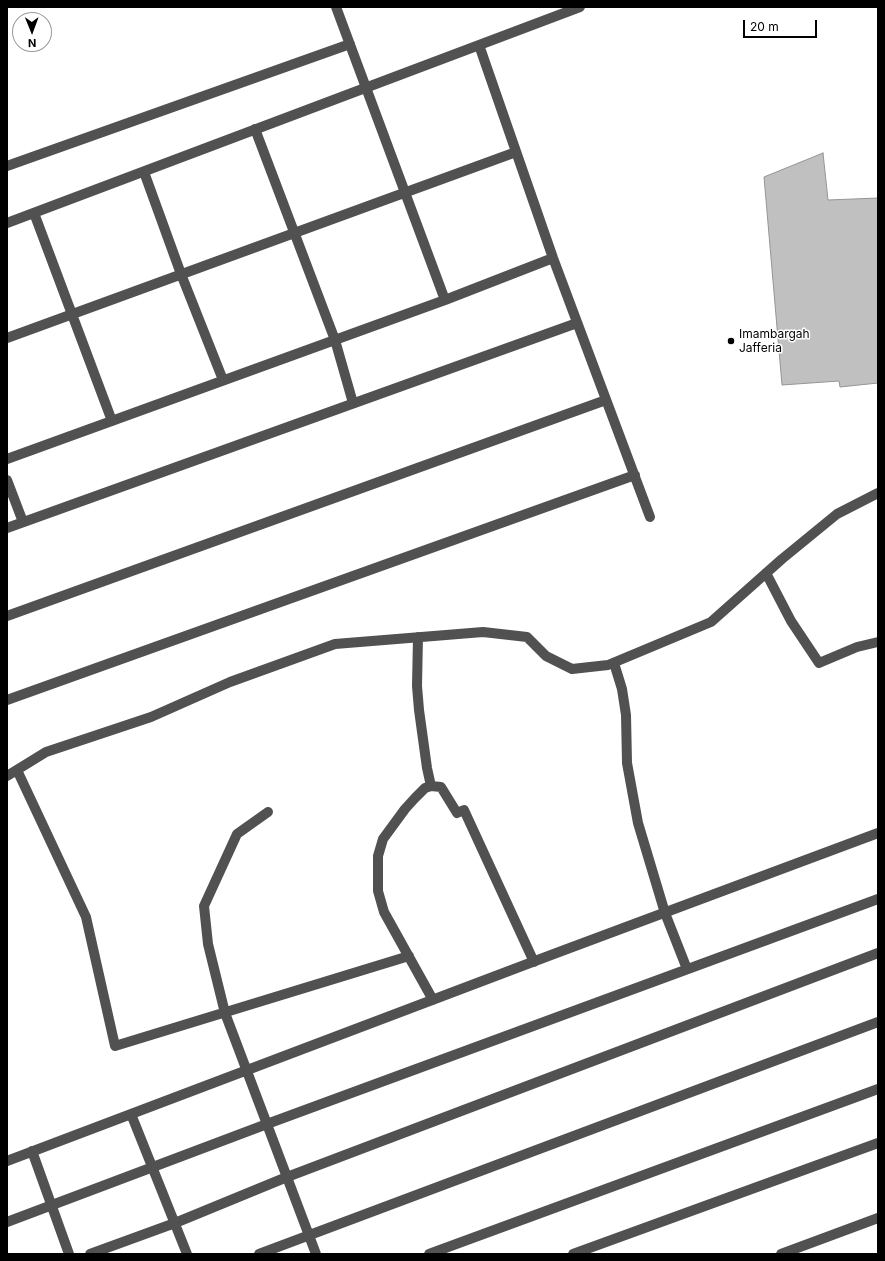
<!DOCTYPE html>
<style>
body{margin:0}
#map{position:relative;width:885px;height:1261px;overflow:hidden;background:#fff;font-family:Inter,sans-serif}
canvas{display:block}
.frame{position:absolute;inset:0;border:8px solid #000;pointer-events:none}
.north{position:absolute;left:12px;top:12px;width:40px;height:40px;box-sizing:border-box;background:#fff;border:1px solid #999;border-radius:50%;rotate:179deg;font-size:11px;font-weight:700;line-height:16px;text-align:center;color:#000}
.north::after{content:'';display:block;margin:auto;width:14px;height:18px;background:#000;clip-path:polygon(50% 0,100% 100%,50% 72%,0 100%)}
.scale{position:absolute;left:743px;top:20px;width:74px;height:18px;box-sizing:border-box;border:2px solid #000;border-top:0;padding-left:5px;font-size:12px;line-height:14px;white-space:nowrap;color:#000;-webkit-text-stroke:3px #fff;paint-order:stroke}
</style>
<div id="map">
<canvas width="885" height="1261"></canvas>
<div class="frame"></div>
<div class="north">N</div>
<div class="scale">20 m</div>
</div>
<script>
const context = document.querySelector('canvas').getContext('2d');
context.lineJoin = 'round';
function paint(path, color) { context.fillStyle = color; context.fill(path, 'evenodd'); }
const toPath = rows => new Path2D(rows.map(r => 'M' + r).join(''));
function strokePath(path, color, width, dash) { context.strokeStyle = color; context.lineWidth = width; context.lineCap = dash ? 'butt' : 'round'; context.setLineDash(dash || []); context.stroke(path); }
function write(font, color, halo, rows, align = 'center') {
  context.font = font + ' Inter,sans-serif'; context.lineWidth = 3; context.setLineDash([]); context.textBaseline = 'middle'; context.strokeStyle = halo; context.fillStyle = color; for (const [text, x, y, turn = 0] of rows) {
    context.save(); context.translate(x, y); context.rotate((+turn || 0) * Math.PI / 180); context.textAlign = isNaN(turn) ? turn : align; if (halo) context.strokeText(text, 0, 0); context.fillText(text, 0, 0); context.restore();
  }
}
const building = toPath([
 [823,153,828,200,878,198,878,383,840,387,839,381,782,385,764,177,823,153]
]);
paint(building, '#c0c0c0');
strokePath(building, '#959595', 1);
strokePath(toPath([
 [336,7,445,300],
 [479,45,553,258,650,517],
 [255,129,335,340,353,403],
 [7,166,350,44],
 [144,172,181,274,223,380],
 [34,213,112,421],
 [7,223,580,7],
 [7,338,516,152],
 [7,459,445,300,553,258],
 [7,480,23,522],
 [7,528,577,323],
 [766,573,791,621,819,663,857,647,878,642],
 [7,616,606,400],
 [418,637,417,686,419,710,427,768,431,786,425,788,415,798,405,809,383,839,378,856,378,891,384,912,433,1000],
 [614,663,622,689,626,715,627,763,638,823,665,913,687,969],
 [7,700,635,475],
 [17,770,86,917,115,1046,409,956],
 [7,776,46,752,151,717,230,682,335,644,483,632,527,637,546,656,572,669,608,665,711,622,782,559,837,514,878,493],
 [431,786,441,787,457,813,464,810,534,962],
 [268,812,237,834,204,906,208,944,225,1013,316,1254],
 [131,1114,187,1254],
 [32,1151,69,1254],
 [7,1161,551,955,878,833],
 [7,1222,267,1124,878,899],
 [90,1254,175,1223,287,1177,878,953],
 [259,1254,878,1022],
 [429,1254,878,1089],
 [573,1254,878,1143],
 [781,1254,878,1218]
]), '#515151', 10);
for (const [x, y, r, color] of [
 [731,341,4,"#000"]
]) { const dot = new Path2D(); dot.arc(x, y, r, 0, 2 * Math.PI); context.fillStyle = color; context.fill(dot); strokePath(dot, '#fff', 1.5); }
write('12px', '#000', '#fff', [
 ["Imambargah",739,334],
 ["Jafferia",739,348]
], 'left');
</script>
